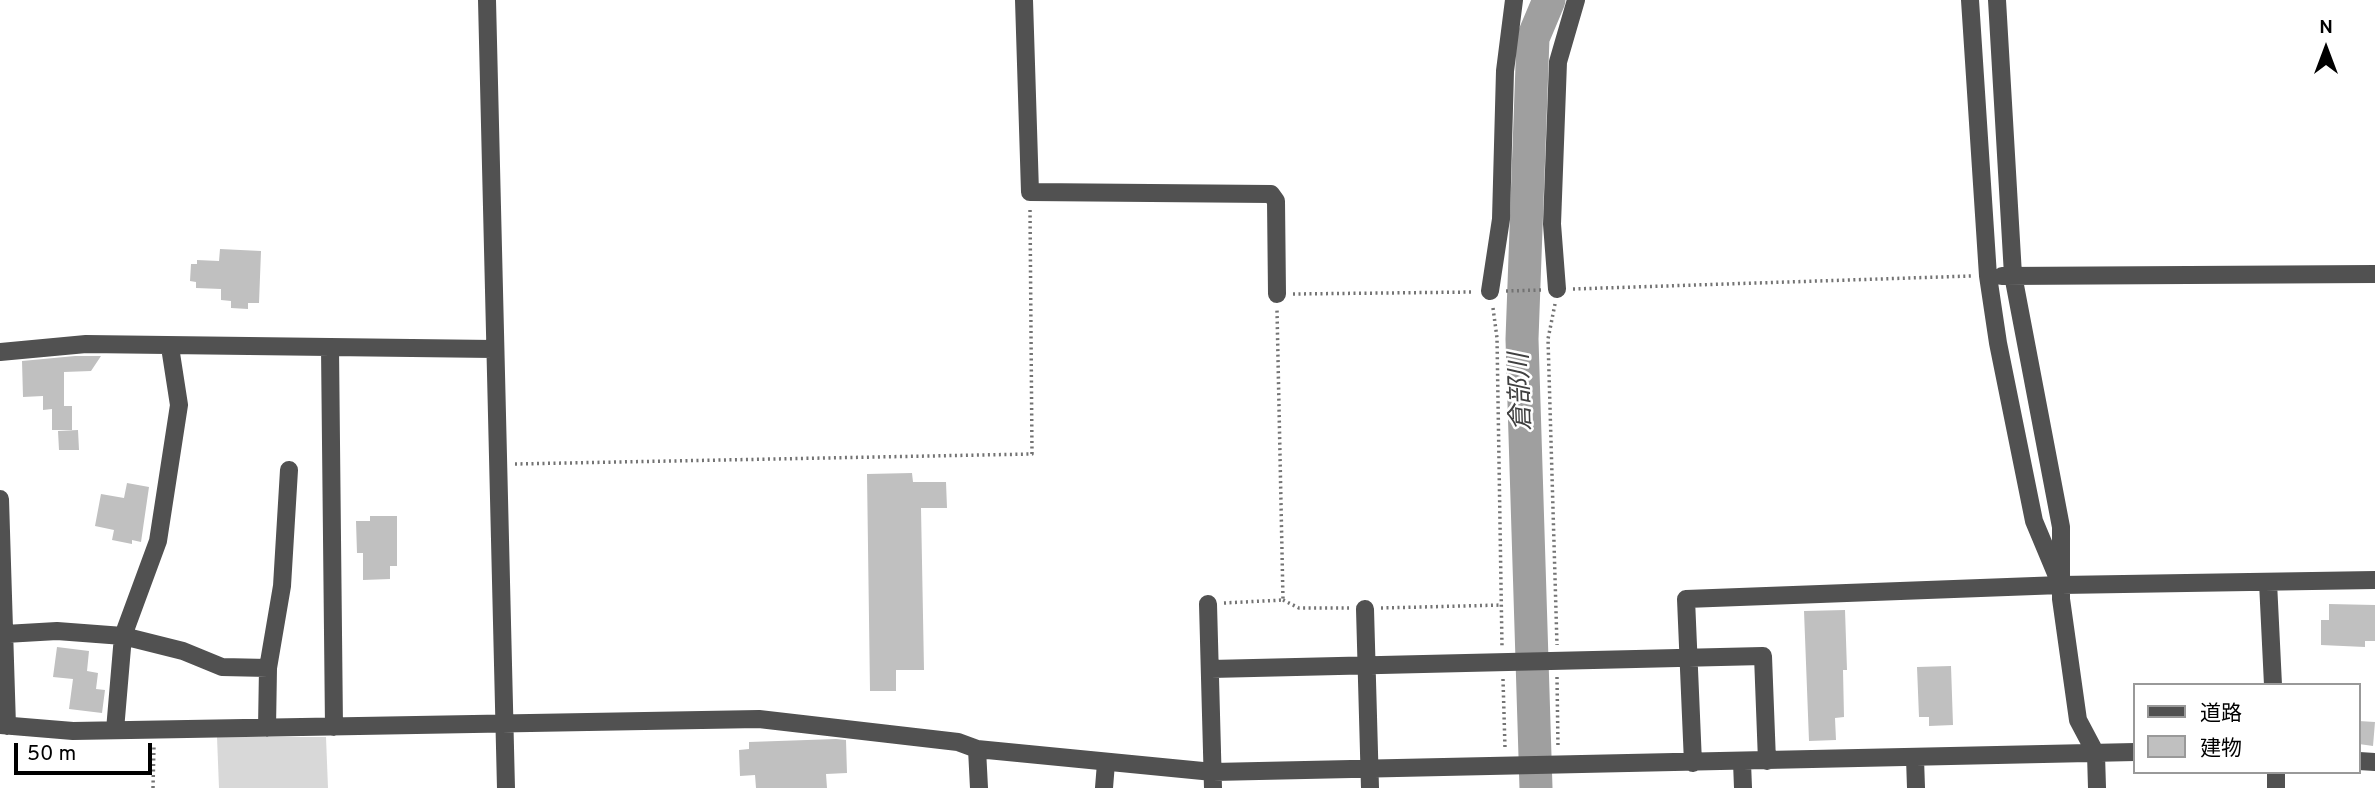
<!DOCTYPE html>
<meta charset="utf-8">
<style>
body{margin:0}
#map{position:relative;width:2375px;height:788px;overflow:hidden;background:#fff;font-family:Overpass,"Noto Sans JP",sans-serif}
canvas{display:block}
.legend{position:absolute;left:2133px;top:683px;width:228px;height:91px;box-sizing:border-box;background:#fff;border:2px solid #999;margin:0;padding:9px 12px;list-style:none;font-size:21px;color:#000}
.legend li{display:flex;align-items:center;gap:14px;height:35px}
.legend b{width:35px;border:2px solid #999}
.north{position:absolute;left:2291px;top:14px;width:70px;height:70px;-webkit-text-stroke:5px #fff;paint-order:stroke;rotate:0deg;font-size:19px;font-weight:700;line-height:28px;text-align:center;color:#000}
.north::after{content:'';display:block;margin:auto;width:24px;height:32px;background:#000;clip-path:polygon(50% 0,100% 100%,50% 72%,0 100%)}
.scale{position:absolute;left:14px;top:743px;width:138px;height:32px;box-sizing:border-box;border:4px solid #000;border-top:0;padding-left:9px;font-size:21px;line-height:24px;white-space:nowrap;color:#000;-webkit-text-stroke:5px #fff;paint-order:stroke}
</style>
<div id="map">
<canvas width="2375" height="788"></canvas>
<ul class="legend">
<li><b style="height:9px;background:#515151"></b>道路</li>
<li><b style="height:19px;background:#c0c0c0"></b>建物</li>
</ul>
<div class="north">N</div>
<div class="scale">50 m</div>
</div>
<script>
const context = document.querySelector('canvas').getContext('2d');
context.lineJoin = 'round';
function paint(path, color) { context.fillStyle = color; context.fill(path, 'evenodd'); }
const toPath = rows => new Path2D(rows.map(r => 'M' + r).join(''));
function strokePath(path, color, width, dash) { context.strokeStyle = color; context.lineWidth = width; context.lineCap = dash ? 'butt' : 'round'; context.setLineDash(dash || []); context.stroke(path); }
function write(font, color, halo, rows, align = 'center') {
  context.font = font + ' Overpass,"Noto Sans JP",sans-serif'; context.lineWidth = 5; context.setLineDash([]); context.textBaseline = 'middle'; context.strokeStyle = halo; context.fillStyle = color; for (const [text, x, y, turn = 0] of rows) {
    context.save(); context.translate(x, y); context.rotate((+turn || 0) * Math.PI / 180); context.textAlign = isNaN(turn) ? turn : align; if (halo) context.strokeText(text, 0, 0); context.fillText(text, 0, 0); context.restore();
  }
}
paint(toPath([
 [217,737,326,737,328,788,219,788]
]), '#d8d8d8');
strokePath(toPath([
 [1536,788,1522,339,1533,38,1549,0]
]), '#9f9f9f', 33);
paint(toPath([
 [220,249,261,251,259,303,248,303,248,309,231,308,231,301,221,300,221,289,196,288,196,282,190,281,191,264,197,264,197,260,219,261],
 [75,356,101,356,91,371,64,372,64,406,72,406,72,430,52,430,52,409,43,410,43,396,23,397,22,361],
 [78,430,79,450,59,450,58,431],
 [912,473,913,482,946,482,947,508,921,508,924,670,896,670,896,691,870,691,867,474],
 [127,483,149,487,141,542,132,540,132,544,112,540,114,530,95,526,101,494,124,498],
 [370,516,397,516,397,566,390,566,390,579,363,580,363,553,357,553,356,521,370,521],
 [2329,604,2375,605,2375,641,2365,641,2365,647,2321,645,2321,620,2329,620],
 [1845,610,1847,670,1843,670,1844,717,1835,718,1836,740,1809,741,1804,611],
 [57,647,89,651,87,671,98,673,96,689,105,690,102,713,69,709,73,679,53,677],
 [1951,666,1953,725,1929,726,1929,717,1919,717,1917,667],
 [2359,721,2375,722,2373,746,2359,744],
 [836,739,846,740,847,773,826,774,827,788,756,788,755,775,740,776,739,750,749,749,749,742]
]), '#c0c0c0');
strokePath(toPath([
 [1573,289,1971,276],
 [1506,291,1541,290],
 [1293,294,1474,292],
 [1555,304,1548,339,1557,645],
 [1493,308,1497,338,1502,647],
 [515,464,1032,454,1030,209],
 [1283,600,1299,608,1349,608],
 [1224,603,1283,600,1277,310],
 [1381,608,1502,605],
 [1557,677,1558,747],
 [1503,679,1505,748],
 [153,788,154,745]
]), '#737373', 3.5, [2, 3.5]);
strokePath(toPath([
 [487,0,506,788],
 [1024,0,1030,192,1271,194,1276,201,1277,294],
 [1970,0,1988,276,1998,343,2034,521,2057,576],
 [1997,0,2013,275,2061,527,2061,599,2078,720,2096,754,2097,788],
 [2002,276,2375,274],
 [1557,289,1552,224,1558,62,1576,0],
 [1490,291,1501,219,1505,71,1514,0],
 [330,348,334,727],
 [0,352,86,344,493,349],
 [0,499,7,726],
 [2268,582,2273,685],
 [1208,604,1213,788],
 [1365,609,1370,788],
 [5,634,57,631,123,636,183,651,222,667,268,668],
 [1211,669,1763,656,1767,761],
 [0,725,73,731,759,719,958,742,977,749,1213,772,2135,752],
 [267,728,268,668,282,586,289,470],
 [115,730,123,636,158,541,179,405,170,347],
 [977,749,979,788],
 [1915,758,1916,788],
 [2359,761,2375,762],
 [1742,762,1743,788],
 [1693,763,1686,599,2061,585,2375,580],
 [2276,772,2276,788],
 [1104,788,1106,763]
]), '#515151', 18);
write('italic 26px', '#404040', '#fff', [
 ["倉部川",1523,392,-92]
]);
</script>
